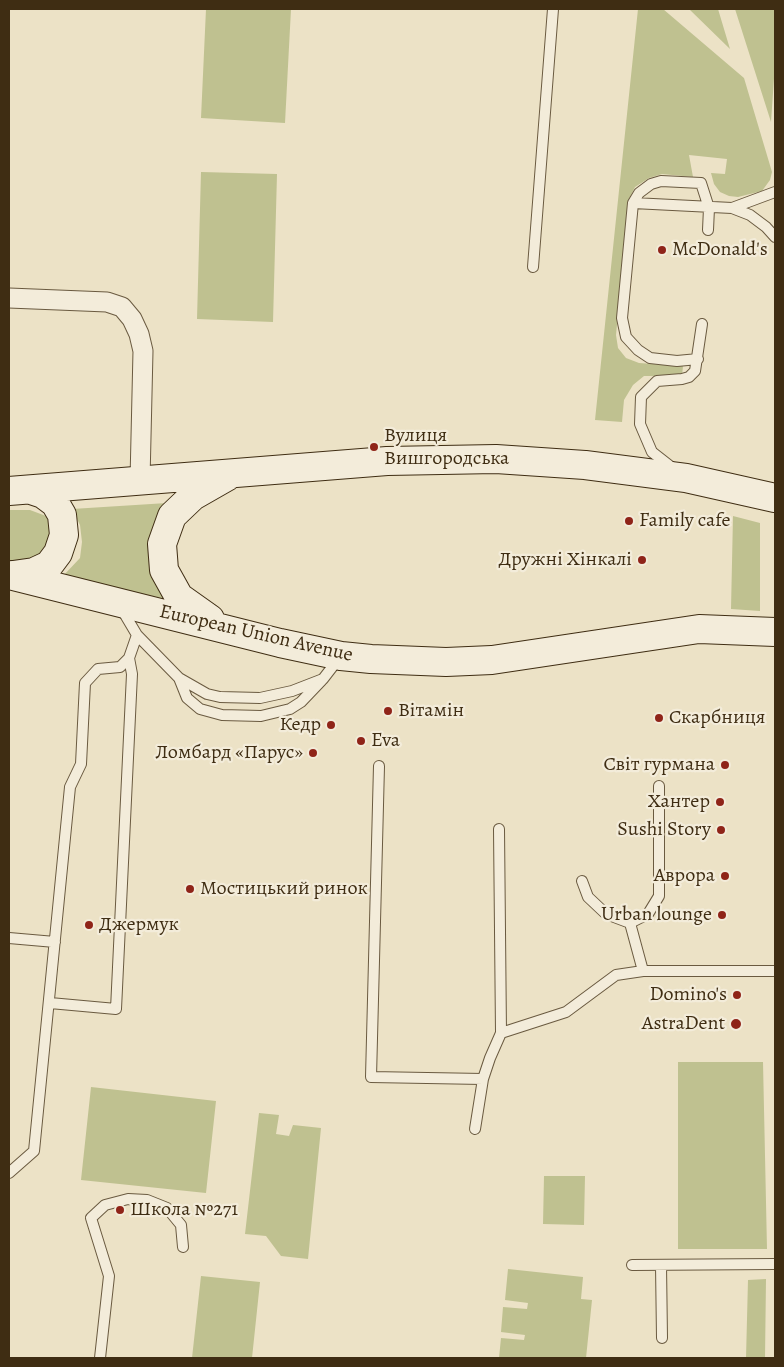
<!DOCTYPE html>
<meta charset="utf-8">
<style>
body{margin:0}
#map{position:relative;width:784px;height:1367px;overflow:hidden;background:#ece2c6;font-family:Alegreya,serif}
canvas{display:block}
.frame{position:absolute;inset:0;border:10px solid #3f2d13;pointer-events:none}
</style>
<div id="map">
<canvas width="784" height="1367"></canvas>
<div class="frame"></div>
</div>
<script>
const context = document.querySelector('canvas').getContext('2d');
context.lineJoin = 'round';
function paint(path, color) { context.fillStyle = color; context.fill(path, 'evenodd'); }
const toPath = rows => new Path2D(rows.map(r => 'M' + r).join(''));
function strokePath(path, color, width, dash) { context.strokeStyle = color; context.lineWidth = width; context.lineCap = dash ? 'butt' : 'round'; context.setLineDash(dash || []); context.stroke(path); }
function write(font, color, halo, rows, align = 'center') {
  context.font = font + ' Alegreya,serif'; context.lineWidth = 4.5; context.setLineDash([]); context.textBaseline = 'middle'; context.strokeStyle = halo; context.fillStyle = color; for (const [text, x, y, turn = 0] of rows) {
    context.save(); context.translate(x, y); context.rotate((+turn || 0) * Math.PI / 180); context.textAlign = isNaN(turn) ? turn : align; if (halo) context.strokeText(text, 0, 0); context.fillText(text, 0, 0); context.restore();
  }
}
paint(toPath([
 [206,9,291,9,285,123,201,118],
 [638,9,663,9,744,78,772,172,770,180,762,191,738,197,729,196,720,192,714,184,711,173,725,174,727,159,689,155,693,177,662,174,649,178,635,187,629,199,616,335,618,348,626,358,639,363,683,366,682,376,644,376,633,385,624,400,622,422,595,420],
 [689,9,718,9,730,49],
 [735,9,775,9,775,64,771,122],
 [201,172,277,174,273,322,197,319],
 [167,503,154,528,148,557,155,581,166,599,63,576,80,558,82,542,80,525,72,509],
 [9,510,30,510,46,516,52,530,43,561,9,564],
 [733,516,760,523,760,611,731,609],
 [678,1062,763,1062,767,1249,678,1249],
 [91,1087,216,1101,206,1193,81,1180],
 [259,1113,279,1115,276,1134,289,1136,293,1125,321,1128,308,1259,281,1256,266,1236,245,1234],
 [544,1176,585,1176,584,1225,543,1224],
 [508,1269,583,1277,581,1299,592,1300,586,1358,499,1358,501,1338,524,1340,525,1335,501,1332,503,1307,527,1309,528,1303,505,1300],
 [201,1276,260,1282,252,1358,192,1358],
 [766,1279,765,1358,746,1358,748,1280]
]), '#bfc190');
const lane = toPath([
 [633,203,639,193,651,184,661,181,701,183,709,208,708,230],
 [732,208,750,215,766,227,775,237],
 [533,267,553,9],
 [698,359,677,361,650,358,638,350,626,337,622,318,633,203,732,208,775,192],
 [675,470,652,452,640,424,641,397,657,381,682,379,689,377,695,371,702,324],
 [121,608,137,635,179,678,207,694,220,697,260,698,292,691,323,679,340,657],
 [179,678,187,698,200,709,222,715,261,716,290,709,301,702,322,680],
 [379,766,371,1077,483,1079],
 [499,829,501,1033],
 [582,881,588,897,606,914,630,923],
 [9,938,55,942],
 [643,971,630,923,648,914,659,896,659,786],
 [50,1003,116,1009,132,674,129,658],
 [475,1129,483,1079,490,1058,501,1033,566,1012,616,975,643,971,775,971],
 [9,1173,34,1151,70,787,81,764,85,683,98,669,120,667,129,658,137,635],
 [632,1265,775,1264],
 [661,1265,662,1338],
 [100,1358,109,1276,91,1218,105,1205,128,1199,147,1200,167,1208,181,1225,183,1247]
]);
const street = toPath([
 [9,298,107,302,122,307,132,319,139,334,143,351,140,480]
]);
const secondary = toPath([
 [9,491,387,461,496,459,585,465,686,478,775,498],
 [9,575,280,643,341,656,371,659,446,662,492,660,699,629,775,632],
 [13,575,34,572,49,565,58,553,64,535,62,515,55,503,43,494,31,490],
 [210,619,179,597,164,570,162,544,172,516,193,496,228,476]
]);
strokePath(lane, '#6a5a40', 12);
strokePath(street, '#6a5a40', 21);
strokePath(secondary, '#3f2d13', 30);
strokePath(lane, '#f3ecda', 10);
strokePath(street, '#f3ecda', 19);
strokePath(secondary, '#f3ecda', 28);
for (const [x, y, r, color] of [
 [662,250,5,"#8f2418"],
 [374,447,5,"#8f2418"],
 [629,521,5,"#8f2418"],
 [642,560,5,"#8f2418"],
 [388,711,5,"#8f2418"],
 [659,718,5,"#8f2418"],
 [331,725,5,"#8f2418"],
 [361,741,5,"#8f2418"],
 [313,753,5,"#8f2418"],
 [725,765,5,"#8f2418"],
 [720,802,5,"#8f2418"],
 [721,830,5,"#8f2418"],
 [725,876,5,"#8f2418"],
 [190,889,5,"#8f2418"],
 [722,915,5,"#8f2418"],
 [89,925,5,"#8f2418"],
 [737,995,5,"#8f2418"],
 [736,1024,6,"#8f2418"],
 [120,1210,5,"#8f2418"]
]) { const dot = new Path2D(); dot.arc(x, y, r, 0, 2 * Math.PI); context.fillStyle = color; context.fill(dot); strokePath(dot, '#f3ecda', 2); }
write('20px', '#3f2d13', '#f3ecda', [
 ["McDonald's",672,250,"left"],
 ["Вулиця",384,436,"left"],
 ["Вишгородська",384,459,"left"],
 ["Family cafe",639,521,"left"],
 ["Дружні Хінкалі",632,560],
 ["Вітамін",398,711,"left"],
 ["Скарбниця",669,718,"left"],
 ["Кедр",321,725],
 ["Eva",371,741,"left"],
 ["Ломбард «Парус»",303,753],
 ["Світ гурмана",715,765],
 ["Хантер",710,802],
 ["Sushi Story",711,830],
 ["Аврора",715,876],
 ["Мостицький ринок",200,889,"left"],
 ["Urban lounge",712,915],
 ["Джермук",99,925,"left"],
 ["Domino's",727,995],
 ["AstraDent",725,1024],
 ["Школа №271",130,1210,"left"]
], 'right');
write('20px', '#3f2d13', '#f3ecda', [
 ["European Union Avenue",256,634,13]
]);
</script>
